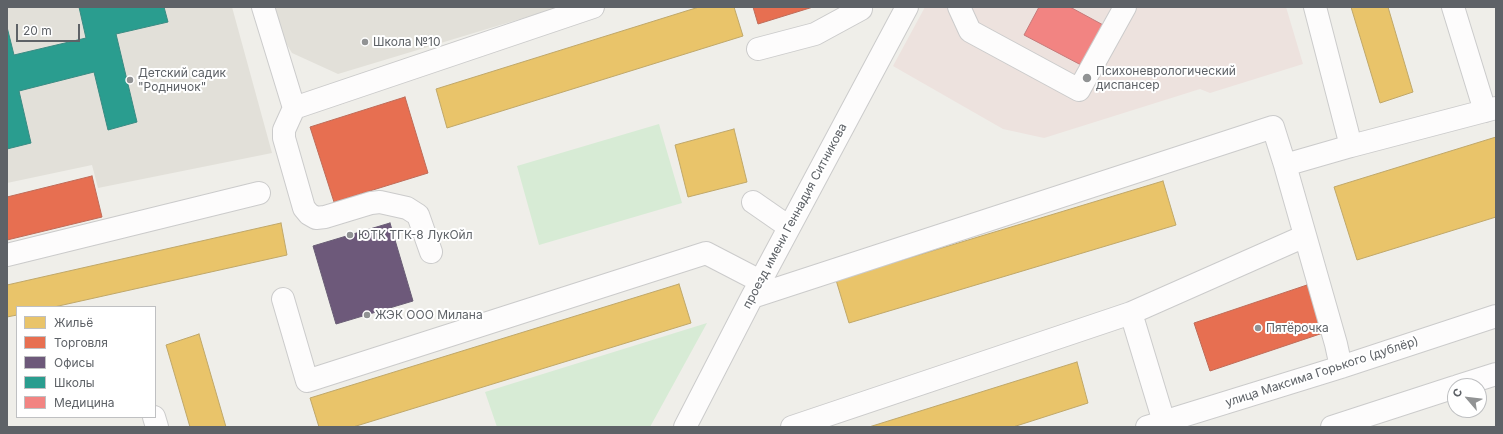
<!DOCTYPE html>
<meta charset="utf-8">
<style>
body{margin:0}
#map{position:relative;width:1503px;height:434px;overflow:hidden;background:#efeee9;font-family:Inter,sans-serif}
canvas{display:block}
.frame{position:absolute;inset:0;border:8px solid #5e6267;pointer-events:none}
.legend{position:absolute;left:16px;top:306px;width:140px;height:112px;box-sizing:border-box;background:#fff;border:1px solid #bfc0c2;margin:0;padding:5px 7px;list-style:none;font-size:12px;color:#5e6267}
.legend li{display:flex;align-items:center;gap:8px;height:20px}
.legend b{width:20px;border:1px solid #bfc0c2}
.north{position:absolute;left:1447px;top:378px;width:40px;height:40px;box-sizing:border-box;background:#fff;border:1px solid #bfc0c2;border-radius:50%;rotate:298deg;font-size:11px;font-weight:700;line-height:16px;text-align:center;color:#5e6267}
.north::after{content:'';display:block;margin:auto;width:14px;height:18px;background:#919394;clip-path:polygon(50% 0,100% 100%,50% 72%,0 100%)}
.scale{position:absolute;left:16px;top:24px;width:64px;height:18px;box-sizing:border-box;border:2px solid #5e6267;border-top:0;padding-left:5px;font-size:12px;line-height:14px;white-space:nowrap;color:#5e6267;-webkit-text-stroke:3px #fff;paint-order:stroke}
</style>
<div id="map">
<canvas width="1503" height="434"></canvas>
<div class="frame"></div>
<ul class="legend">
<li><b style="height:11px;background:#e9c46a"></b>Жильё</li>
<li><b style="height:11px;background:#e76f51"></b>Торговля</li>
<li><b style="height:11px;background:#6d597a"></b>Офисы</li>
<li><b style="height:11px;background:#2a9d8f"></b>Школы</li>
<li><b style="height:11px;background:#f28482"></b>Медицина</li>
</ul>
<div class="north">С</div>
<div class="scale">20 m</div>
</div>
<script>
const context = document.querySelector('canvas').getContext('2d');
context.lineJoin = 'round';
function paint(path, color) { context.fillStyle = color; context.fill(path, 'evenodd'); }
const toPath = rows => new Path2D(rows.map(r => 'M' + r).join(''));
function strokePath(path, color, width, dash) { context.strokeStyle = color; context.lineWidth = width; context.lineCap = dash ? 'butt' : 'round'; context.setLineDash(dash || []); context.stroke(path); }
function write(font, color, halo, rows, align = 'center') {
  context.font = font + ' Inter,sans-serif'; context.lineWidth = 4; context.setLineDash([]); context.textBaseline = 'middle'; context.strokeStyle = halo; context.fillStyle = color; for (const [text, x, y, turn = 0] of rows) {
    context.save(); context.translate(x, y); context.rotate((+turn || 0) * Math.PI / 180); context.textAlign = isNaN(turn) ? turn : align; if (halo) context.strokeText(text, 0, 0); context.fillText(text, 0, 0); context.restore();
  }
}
paint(toPath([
 [7,7,232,7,272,153,98,188,92,165,7,183],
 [272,7,560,7,338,74,292,53,278,30]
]), '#e2e0d9');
paint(toPath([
 [925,7,1286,7,1303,64,1210,93,1200,89,1044,138,1003,129,893,66]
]), '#ede2de');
paint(toPath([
 [659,124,682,203,539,245,517,166],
 [707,323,650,427,497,427,485,392]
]), '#d7ebd5');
const homes = toPath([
 [699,7,734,7,743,36,447,128,436,89,699,7],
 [1351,7,1388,7,1413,92,1380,103,1351,7],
 [734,129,747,182,688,197,675,145,734,129],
 [1496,137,1496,217,1357,260,1334,187,1496,137],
 [1163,181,1176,225,849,323,836,280,1163,181],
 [281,223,287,255,54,307,17,307,17,315,7,317,7,285,281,223],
 [679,284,691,323,353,427,319,427,310,398,679,284],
 [199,334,226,427,190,427,166,345,199,334],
 [1077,362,1088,403,1013,427,869,427,1077,362]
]);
paint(homes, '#e9c46a');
strokePath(homes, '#bfa769', 1);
const shops = toPath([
 [753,7,813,7,758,24,753,7],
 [405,97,428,173,334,202,310,127,405,97],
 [92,176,102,217,7,240,7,197,92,176],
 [1307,285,1323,333,1210,371,1194,323,1307,285]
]);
paint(shops, '#e76f51');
strokePath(shops, '#be6b58', 1);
const offices = toPath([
 [390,223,413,301,336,324,313,246,390,223]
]);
paint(offices, '#6d597a');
strokePath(offices, '#685c74', 1);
const schools = toPath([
 [79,7,164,7,168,22,116,34,137,122,108,130,94,72,19,91,31,143,7,149,7,27,14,55,86,38,79,7]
]);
paint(schools, '#2a9d8f');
strokePath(schools, '#3a8b83', 1);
const health = toPath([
 [1039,7,1070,7,1105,26,1083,66,1024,35,1039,7]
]);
paint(health, '#f28482');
strokePath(health, '#c67a7a', 1);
const minor = toPath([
 [263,7,294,108,284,130,284,138,304,208,309,214,316,218,325,217,371,203,380,202,407,208,418,215,431,252],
 [959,7,970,31,1079,90,1125,7],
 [1315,7,1351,146,1285,165,1336,344,1341,367],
 [1453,7,1485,111],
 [758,49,815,34,861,9],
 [294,108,593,7],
 [1351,146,1496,108],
 [753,202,789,227],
 [7,255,259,193],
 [752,297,1273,127,1285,165],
 [283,299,307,381,706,253,760,281],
 [1131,313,1305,236],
 [1458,386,1496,374],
 [154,417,157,427],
 [685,427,752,297,907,7],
 [792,427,1131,313,1164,422],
 [1147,427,1341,367,1496,316],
 [1332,427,1455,387]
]);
strokePath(minor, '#cbcbcb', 24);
strokePath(minor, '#fdfcfc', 22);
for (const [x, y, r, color] of [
 [365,42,4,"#919394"],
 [1087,78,5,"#919394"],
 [130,80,4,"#919394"],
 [350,235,4,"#919394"],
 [367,315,4,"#919394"],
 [1258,328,4,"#919394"]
]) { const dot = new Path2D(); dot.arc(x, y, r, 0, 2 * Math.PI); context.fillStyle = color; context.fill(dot); strokePath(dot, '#fff', 1.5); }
write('12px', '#5e6267', '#fff', [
 ["Школа №10",373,42],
 ["Психоневрологический",1096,71],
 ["диспансер",1096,85],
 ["Детский садик",138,73],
 ["\"Родничок\"",138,87],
 ["ЮТК ТГК-8 ЛукОйл",358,235],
 ["ЖЭК ООО Милана",375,315],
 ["Пятёрочка",1266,328]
], 'left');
write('12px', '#5e6267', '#fff', [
 ["проезд имени Геннадия Ситникова",795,216,-62],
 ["улица Максима Горького (дублёр)",1322,372,-18]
]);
</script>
